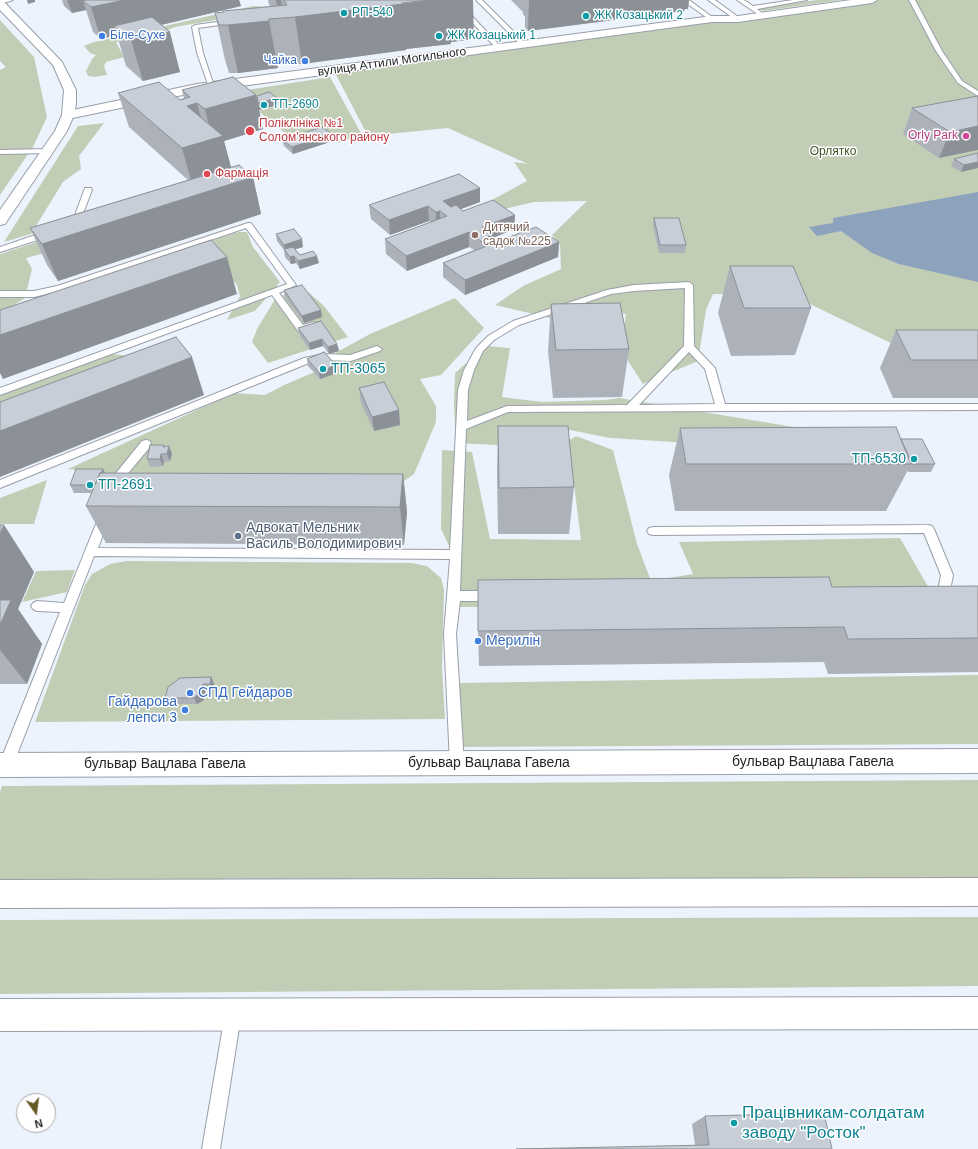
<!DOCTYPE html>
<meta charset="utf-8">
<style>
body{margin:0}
#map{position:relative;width:978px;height:1149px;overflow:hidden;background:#ecf3fd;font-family:Arial,sans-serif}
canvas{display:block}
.north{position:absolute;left:16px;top:1093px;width:40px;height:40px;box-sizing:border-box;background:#fff;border:1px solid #a7a8a9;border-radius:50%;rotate:166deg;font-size:11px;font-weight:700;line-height:16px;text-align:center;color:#232629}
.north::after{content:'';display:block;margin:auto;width:14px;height:18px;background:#655824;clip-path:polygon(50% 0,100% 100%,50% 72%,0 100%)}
</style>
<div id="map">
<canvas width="978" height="1149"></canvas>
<div class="north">N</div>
</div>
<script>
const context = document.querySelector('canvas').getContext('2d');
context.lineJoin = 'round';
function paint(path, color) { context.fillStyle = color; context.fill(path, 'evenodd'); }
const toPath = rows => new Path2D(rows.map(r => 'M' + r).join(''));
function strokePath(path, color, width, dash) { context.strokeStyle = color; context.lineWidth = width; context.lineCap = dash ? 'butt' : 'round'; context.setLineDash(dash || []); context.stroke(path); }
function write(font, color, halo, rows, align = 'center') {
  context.font = font + ' Arial,sans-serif'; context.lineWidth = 3; context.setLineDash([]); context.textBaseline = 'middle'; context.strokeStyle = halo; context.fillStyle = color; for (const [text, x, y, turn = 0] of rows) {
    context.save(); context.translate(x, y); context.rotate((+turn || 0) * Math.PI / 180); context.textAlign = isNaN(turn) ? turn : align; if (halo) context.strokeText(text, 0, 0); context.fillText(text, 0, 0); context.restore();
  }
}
paint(toPath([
 [817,0,841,0,763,11,758,8],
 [877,0,978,0,978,344,899,347,791,295,713,294,706,310,698,361,643,384,621,350,626,314,600,309,559,320,495,305,523,286,561,269,560,245,552,235,587,201,534,202,504,209,492,200,527,181,514,162,528,164,448,128,368,136,334,71,712,20,764,16],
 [253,6,266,7,273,10,175,27,163,32,116,42,124,57,106,62,104,66,107,75,94,77,88,76,86,71,92,59,96,55,90,53,84,46,94,42],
 [0,20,34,57,47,117,33,147,0,195,0,70,6,67,0,61],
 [330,77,362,135,338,143,323,132,295,141,258,111,280,105,271,97,126,109],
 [104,123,79,156,81,169,63,182,31,234,4,242,78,126],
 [238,232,247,232,253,247,280,282,255,311,227,320,240,296,237,285,229,276,132,267],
 [52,237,64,248,26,258,32,269,25,298,0,314,0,341,0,254],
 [308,292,323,305,348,337,268,363,252,342,257,329,277,296],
 [455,298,484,328,441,375,420,379,436,406,436,422,414,474,384,495,131,476,68,469,234,393,265,395,284,385,317,371,321,361,370,334],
 [486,346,510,348,502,397,542,402,605,400,619,398,824,432,706,444,610,438,570,430,540,447,456,443,454,404,455,373],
 [111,354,163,359,0,433,0,394],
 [576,436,613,450,637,544,651,581,693,574,679,542,900,538,930,590,978,608,458,607,452,552,441,529,442,450,472,452,490,539,581,540,571,461,551,452],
 [47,480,34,524,0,524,0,498],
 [126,561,411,563,427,566,441,578,444,590,442,668,445,719,35,722,85,585,92,574,110,564],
 [75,570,67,592,22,602,36,571],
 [978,675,978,744,457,747,457,683],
 [978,780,978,882,0,881,0,792,2,786],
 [978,917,978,986,0,994,0,920]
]), '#c2cdb6');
paint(toPath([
 [978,192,978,282,899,264,872,253,841,231,817,236,809,227,833,223,833,218]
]), '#8ca2bd');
const service = toPath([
 [0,0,13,0,0,4,0,0],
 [451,0,457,0,501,47,501,49,497,49,451,0],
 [476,0,482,0,526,44,526,46,522,46,476,0],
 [682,0,689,0,715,19,710,20,682,0],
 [708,0,715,0,741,19,736,20,708,0],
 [737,0,744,0,753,6,793,0,807,0,757,9,762,13,759,15,737,0],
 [909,0,915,0,942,51,962,81,978,91,978,96,958,83,936,51,909,0],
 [232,20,234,21,234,23,198,28,203,53,214,86,209,87,197,53,192,27,195,25,232,20],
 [49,149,53,151,52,153,0,154,0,150,49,149],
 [85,188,91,188,92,190,79,224,74,228,68,228,67,226,72,223,85,188],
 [248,223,251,223,296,285,279,293,303,325,314,322,319,325,317,327,301,332,298,331,272,295,0,395,0,388,287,284,246,228,63,290,34,297,0,297,0,291,34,291,57,286,248,223],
 [47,231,50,231,54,233,53,235,0,252,0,247,47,231],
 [689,282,693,285,694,346,715,368,725,404,978,404,978,410,508,412,466,429,460,591,493,591,497,593,499,596,497,599,493,601,460,601,456,634,464,764,462,769,457,770,452,769,450,764,444,634,450,559,94,556,13,765,11,770,6,771,1,770,0,762,60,612,37,611,33,609,31,606,33,603,37,601,64,603,100,514,104,513,108,514,110,517,98,548,450,550,458,390,464,370,476,348,488,336,513,321,607,290,634,285,689,282],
 [685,288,684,346,627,405,507,406,467,421,468,390,474,370,483,351,494,340,519,325,611,294,634,291,685,288],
 [689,352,705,369,715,404,639,405,689,352],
 [377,346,382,349,380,351,351,361,324,360,309,363,0,488,0,480,304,358,324,354,350,355,377,346],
 [146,440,150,441,151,444,150,447,125,477,120,491,112,491,110,488,116,473,142,441,146,440],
 [928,525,932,526,934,529,953,575,949,596,947,599,943,601,939,599,937,596,941,575,924,533,653,535,649,534,647,531,649,528,653,527,928,525],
 [233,1007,239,1009,241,1015,220,1149,202,1149,225,1015,227,1009,233,1007]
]);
const minor = toPath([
 [851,0,877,0,872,3,738,22,712,22,197,92,68,119,64,118,62,115,64,112,68,111,197,84,712,16,738,16,851,0],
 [978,749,978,773,0,777,0,753,978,749]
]);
const tertiary = toPath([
 [0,1,4,2,62,62,76,90,76,104,74,115,67,131,5,224,0,225,0,210,55,131,62,115,64,90,53,65,0,10,0,1],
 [978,878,978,906,0,908,0,880,978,878],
 [978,997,978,1029,0,1031,0,999,978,997]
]);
strokePath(service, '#989fa8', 2);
strokePath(minor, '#989fa8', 2);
strokePath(tertiary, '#989fa8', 2);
paint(service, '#fff');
paint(minor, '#fff');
paint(tertiary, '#fff');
paint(toPath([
 [62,0,239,0,241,6,161,25,180,72,143,81,126,66,117,35,101,39,93,32,86,10,72,13,64,6],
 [268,0,319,0,474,39,451,42,451,44,406,49,406,50,302,64,277,65,278,68,238,73,229,73,225,60,215,13,271,6,269,5],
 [511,0,689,0,688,9,685,9,684,11,528,31,525,28,525,17,523,14,523,12],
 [182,90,256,95,257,96,277,98,278,105,259,110,263,129,224,141,231,167,253,177,261,214,58,281,47,265,30,228,188,180,129,127,118,93,180,100,184,98],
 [978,96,939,158,903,134,912,108],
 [332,134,333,141,293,154,284,146,282,140],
 [978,153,961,172,951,166,954,159],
 [480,188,480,202,461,209,463,211,515,215,514,229,493,238,493,240,496,242,559,242,558,257,465,295,443,277,443,263,474,250,469,247,407,271,386,254,385,239,431,222,429,221,390,235,371,219,369,205],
 [654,218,686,245,685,253,659,253,653,225],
 [276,234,303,247,295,249,300,255,319,263,300,269,296,263,291,264,285,257,284,250,277,241],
 [730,266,811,308,795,355,731,356,718,313],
 [284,290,321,310,322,317,304,323,285,297],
 [551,304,629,349,622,397,553,398,548,351],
 [298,328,337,344,339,351,329,354,323,346,310,350,300,336],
 [896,330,978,330,978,398,893,398,880,368],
 [307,359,337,373,320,379,308,366],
 [359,388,399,410,400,425,374,431,361,403],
 [498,426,574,487,569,534,498,534,497,473],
 [680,428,901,439,935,464,931,472,908,472,908,470,886,511,675,511,669,475],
 [164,445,165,447,169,446,172,454,170,461,164,462,163,466,150,467,147,459],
 [105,473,403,474,407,512,404,545,106,543,86,506,92,493,74,493,70,485],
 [0,525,4,525,34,572,18,609,42,644,27,684,0,684],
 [978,586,978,672,828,674,824,662,479,666,478,631,832,587],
 [211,677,214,684,213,691,206,691,204,700,197,704,169,704,165,698],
 [705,1116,832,1149,695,1145,692,1124]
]), '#acb1ba');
paint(toPath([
 [27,0,35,0,35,2,28,4],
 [67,0,239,0,241,6,123,34,114,26,117,35,101,39,91,7,83,1,86,10,72,13],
 [276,0,281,0,284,18,279,18],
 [430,0,473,0,474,39,451,42,451,44,406,49,406,50,302,64,295,17],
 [529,0,689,0,688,9,685,9,684,11,528,31],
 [269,21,278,68,238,73,228,25],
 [170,32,180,72,143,81,131,40],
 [256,95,258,103,277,98,278,105,259,110,263,129,224,141,232,171,192,184,182,148,212,139,205,109],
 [197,103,206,137,187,106],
 [978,126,978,150,939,158,950,132],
 [332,134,333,141,293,154,292,147],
 [978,162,978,168,961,172,964,165],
 [253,177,261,214,58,281,42,244],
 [480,188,480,202,445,215,443,201],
 [428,206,429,221,390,235,389,220],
 [440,211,440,225,436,227,436,212],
 [515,215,514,229,493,238,493,249,482,227],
 [469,232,469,247,407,271,406,256],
 [302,239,303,247,285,252,284,245],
 [559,242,558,257,465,295,465,280],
 [294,256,296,263,291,264,290,257],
 [317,256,319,263,300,269,298,261],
 [227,257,237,294,3,379,0,373,0,335],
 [321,310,322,317,304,323,302,316],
 [322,339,323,346,310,350,309,343],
 [337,344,339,351,329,354,328,347],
 [192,357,204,395,0,477,0,431],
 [336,365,337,373,320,379,319,372],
 [399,410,400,425,374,431,372,417],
 [169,446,172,454,170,461,167,454],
 [161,454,164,462,163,466,160,459],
 [103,469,107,476,97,485],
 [403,474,407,512,404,545,400,507],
 [4,525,34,572,18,609,42,644,27,684,0,650,0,534],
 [211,677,214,684,213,691,210,684],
 [203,684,206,691,204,700,197,704,194,698]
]), '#8c9097');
const building = toPath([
 [86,0,125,0,91,7,83,1,86,0],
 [284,0,430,0,402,3,403,4,295,17,269,19,269,21,228,25,219,25,215,13,224,12,223,11,287,5,284,0],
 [152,17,170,32,131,40,114,26,152,17],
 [233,77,256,95,205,109,197,103,187,106,223,136,182,148,118,93,159,82,180,100,190,97,182,90,233,77],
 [269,92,277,98,258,103,257,96,269,92],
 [978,96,978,126,950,132,912,108,978,96],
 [322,127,332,134,292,147,282,140,322,127],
 [978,153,978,162,964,165,954,159,978,153],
 [239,165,253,177,42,244,30,228,239,165],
 [459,174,480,188,443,201,451,207,456,205,463,211,493,200,515,215,482,227,493,235,488,236,496,242,536,227,559,242,465,280,443,263,487,246,469,232,406,256,385,239,447,216,440,211,436,212,428,206,389,220,369,205,459,174],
 [654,218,679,218,686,245,660,245,654,218],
 [294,229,302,239,284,245,276,234,294,229],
 [211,240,227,257,0,335,0,310,211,240],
 [293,247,300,255,313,251,317,256,298,261,294,256,290,257,284,249,293,247],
 [730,266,793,266,811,308,744,308,730,266],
 [302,285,321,310,302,316,284,290,302,285],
 [620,303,629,349,556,350,551,304,620,303],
 [321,321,337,344,328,347,322,339,309,343,298,328,321,321],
 [896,330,978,330,978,360,911,360,896,330],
 [176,337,192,357,0,431,0,402,176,337],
 [324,352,336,365,319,372,307,359,324,352],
 [384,382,399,410,372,417,359,388,384,382],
 [498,426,568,426,574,487,499,488,498,426],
 [896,427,911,464,686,464,680,428,896,427],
 [901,439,922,439,935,464,912,464,901,439],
 [150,445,164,445,163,447,169,446,167,454,161,454,160,459,147,459,150,445],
 [76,469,103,469,101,473,100,473,95,485,70,485,76,469],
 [100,473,403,474,400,507,86,506,100,473],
 [0,525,4,525,0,534,0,525],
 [829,577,832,587,978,586,978,638,848,639,844,627,478,631,478,580,829,577],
 [0,600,11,600,0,625,0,600],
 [211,677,210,684,203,684,200,693,194,698,165,698,168,687,180,678,211,677],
 [824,1113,832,1149,516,1149,709,1145,705,1116,824,1113]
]);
paint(building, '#c8ced8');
strokePath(building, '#8c9097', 1);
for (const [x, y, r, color] of [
 [344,13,4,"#0f9aa8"],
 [586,16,4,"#0f9aa8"],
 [102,36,4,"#3f7fe0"],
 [439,36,4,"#0f9aa8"],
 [305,61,4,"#3f7fe0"],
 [264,105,4,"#0f9aa8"],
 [250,131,5,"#e0444e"],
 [966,136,4,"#d1479c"],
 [207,174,4,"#e0444e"],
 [475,235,4,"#8d6e63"],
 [323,369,4,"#0f9aa8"],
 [914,459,4,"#0f9aa8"],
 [90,485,4,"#0f9aa8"],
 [238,536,4,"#5c6f8a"],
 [478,641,4,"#3f7fe0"],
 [190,693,4,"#3f7fe0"],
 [185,710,4,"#3f7fe0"],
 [734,1123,4,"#0f9aa8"]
]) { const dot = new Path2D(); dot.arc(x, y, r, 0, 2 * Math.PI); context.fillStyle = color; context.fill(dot); strokePath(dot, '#fff', 1.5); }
write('12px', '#0d838f', '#fff', [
 ["РП-540",352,13],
 ["ЖК Козацький 2",594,16],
 ["ЖК Козацький 1",447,36],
 ["ТП-2690",272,105]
], 'left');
write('12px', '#366cbe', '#fff', [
 ["Біле-Сухе",110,36],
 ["Чайка",297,61,"right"]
], 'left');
write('12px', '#232629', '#fff', [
 ["вулиця Аттили Могильного",392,62,-8]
]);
write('12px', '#be3a42', '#fff', [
 ["Поліклініка №1",259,124],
 ["Солом'янського району",259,138],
 ["Фармація",215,174]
], 'left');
write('12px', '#b23c85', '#fff', [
 ["Orly Park",958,136]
], 'right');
write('12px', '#3f5424', '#fff', [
 ["Орлятко",833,152]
]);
write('12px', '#785e54', '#fff', [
 ["Дитячий",483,228],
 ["садок №225",483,242]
], 'left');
write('14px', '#0d838f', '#fff', [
 ["ТП-3065",331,369],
 ["ТП-6530",906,459,"right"],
 ["ТП-2691",98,485]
], 'left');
write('14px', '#4e5e75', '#fff', [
 ["Адвокат Мельник",246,528],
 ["Василь Володимирович",246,544]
], 'left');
write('14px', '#366cbe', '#fff', [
 ["Мерилін",486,641],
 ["СПД Гейдаров",198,693],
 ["Гайдарова",177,702,"right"],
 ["лепси 3",177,718,"right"]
], 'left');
write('14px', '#232629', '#fff', [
 ["бульвар Вацлава Гавела",813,762],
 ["бульвар Вацлава Гавела",489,763],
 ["бульвар Вацлава Гавела",165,764]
]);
write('17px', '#0d838f', '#fff', [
 ["Працівникам-солдатам",742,1113],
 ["заводу \"Росток\"",742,1133]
], 'left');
</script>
